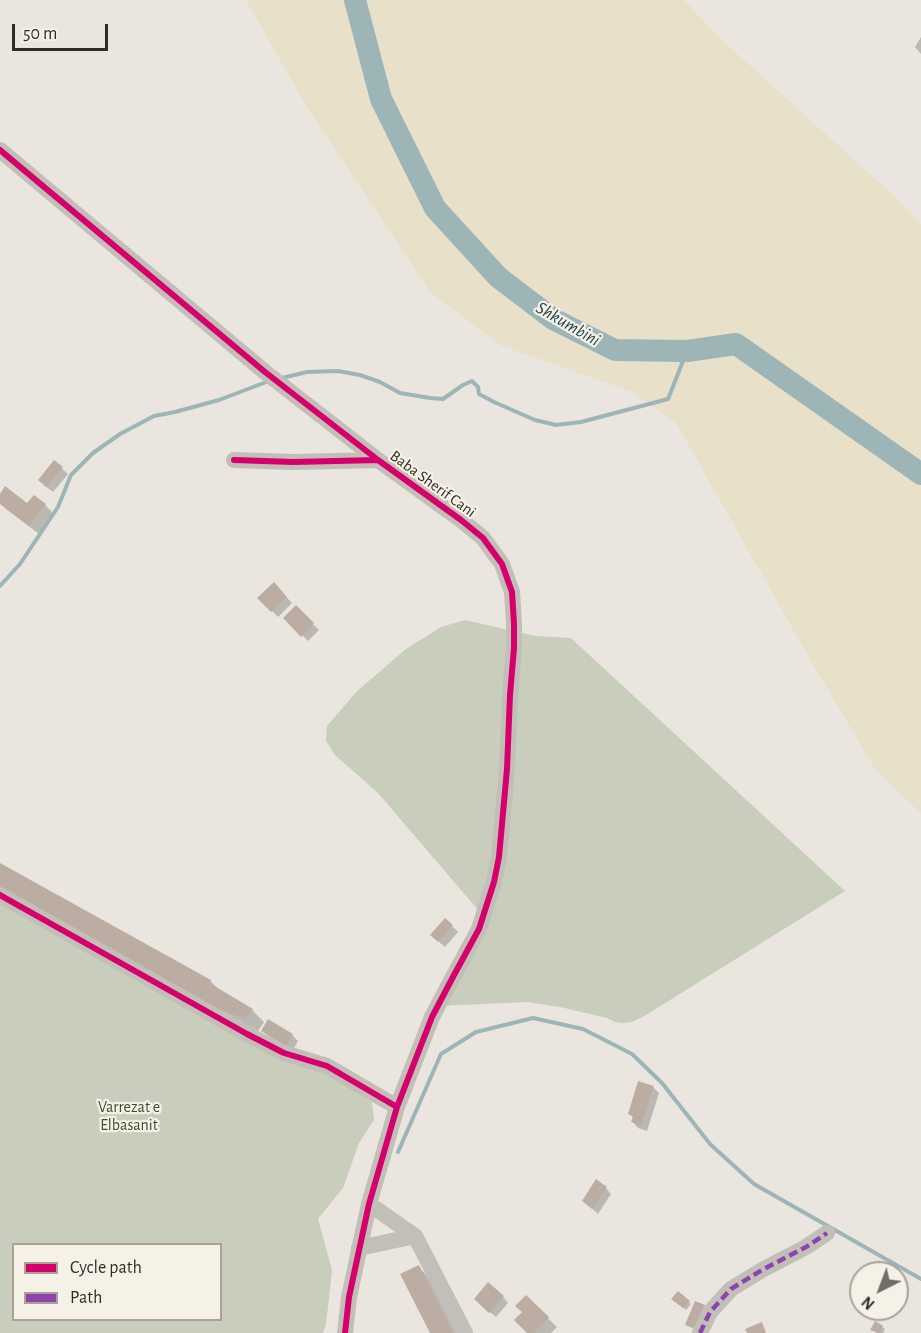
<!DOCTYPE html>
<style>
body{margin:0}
#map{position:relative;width:921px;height:1333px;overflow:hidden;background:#eae6df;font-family:"Alegreya Sans",sans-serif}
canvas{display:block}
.legend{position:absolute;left:12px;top:1243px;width:210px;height:78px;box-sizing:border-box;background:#f6f1e6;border:2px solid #a8a29a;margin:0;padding:8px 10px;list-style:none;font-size:18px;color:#322c27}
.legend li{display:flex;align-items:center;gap:12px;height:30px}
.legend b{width:30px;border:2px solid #a8a29a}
.north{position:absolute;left:849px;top:1261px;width:60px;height:60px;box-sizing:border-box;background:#f6f1e6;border:2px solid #a8a29a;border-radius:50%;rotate:222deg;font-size:16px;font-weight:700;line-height:24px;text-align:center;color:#322c27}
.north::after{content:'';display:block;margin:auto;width:21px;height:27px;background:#726d67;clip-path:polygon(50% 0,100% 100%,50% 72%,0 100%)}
.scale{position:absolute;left:12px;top:24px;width:96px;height:27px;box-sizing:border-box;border:3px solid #322c27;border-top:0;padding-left:8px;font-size:18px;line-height:21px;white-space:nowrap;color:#322c27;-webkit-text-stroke:4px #f6f1e6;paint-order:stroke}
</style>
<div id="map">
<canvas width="921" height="1333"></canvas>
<ul class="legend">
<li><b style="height:8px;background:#d6006c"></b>Cycle path</li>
<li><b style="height:8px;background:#8e44ad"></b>Path</li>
</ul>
<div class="north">N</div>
<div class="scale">50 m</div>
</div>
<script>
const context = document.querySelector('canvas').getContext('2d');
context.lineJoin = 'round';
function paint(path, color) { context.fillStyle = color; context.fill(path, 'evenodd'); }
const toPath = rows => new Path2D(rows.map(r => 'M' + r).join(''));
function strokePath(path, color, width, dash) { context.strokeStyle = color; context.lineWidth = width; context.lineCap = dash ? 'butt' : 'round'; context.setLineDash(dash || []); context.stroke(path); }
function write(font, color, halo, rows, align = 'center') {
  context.font = font + ' "Alegreya Sans",sans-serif'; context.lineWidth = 4.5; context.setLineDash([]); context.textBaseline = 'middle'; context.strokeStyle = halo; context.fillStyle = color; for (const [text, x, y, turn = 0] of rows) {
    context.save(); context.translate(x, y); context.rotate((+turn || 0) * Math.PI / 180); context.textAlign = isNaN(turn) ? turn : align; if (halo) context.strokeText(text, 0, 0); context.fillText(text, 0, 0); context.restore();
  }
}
paint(toPath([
 [465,620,536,636,571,638,845,891,646,1015,632,1022,623,1023,615,1022,607,1018,560,1007,528,1002,439,1006,484,917,378,793,335,755,326,741,327,726,357,691,406,649,441,627],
 [0,900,341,1079,372,1102,374,1120,359,1143,343,1188,318,1219,332,1270,326,1325,323,1333,0,1333],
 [14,1244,220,1244,220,1320,14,1320]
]), '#c8cebb');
paint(toPath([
 [246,0,684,0,723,41,892,194,921,225,921,813,876,771,807,654,676,423,632,392,500,345,430,292,308,109]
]), '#e8e0c8');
paint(toPath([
 [921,37,921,54,915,47],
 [55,462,68,474,53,492,45,486],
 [0,496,28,505,45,505,54,514,39,534,6,509,0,503],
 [274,584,292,603,278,617,259,598],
 [296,608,319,630,308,641,285,618],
 [0,865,210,981,222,992,252,1010,264,1022,258,1031,0,890],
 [452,926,458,932,445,947,438,941],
 [268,1021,292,1035,298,1041,293,1050,269,1036,263,1031],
 [653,1087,659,1093,647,1131,638,1128,633,1122,634,1118,629,1114],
 [606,1188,611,1194,598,1214,584,1201],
 [418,1267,431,1279,458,1333,432,1333],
 [678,1293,691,1304,686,1310,673,1299],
 [503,1297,508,1303,496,1317,481,1305],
 [526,1297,557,1327,551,1333,529,1333,524,1312],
 [882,1327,885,1329,883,1333,877,1333,872,1329]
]), '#0003');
strokePath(toPath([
 [282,378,307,372,338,371,360,375,380,382,400,393,430,398,443,399,463,385,472,381,478,387,479,394,494,402,535,420,556,425,581,422,668,399,687,351],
 [0,586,20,564,58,507,71,475,93,453,120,434,154,416,175,412,219,400,269,381],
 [398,1152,441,1054,476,1032,533,1018,583,1029,632,1054,662,1083,710,1144,754,1184,921,1279]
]), '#9eb5b8', 4);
strokePath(toPath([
 [355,0,381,99,435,208,498,277,553,319,615,350,687,351,736,344,921,474]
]), '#9eb5b8', 22);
paint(toPath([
 [54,460,63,467,46,487,38,480],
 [5,486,27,503,34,495,46,504,29,526,0,504,0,494],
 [274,582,287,597,271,612,257,598],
 [296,605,314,623,301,637,283,618],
 [0,863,211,980,211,984,253,1009,245,1019,218,1009,0,886],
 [445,918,453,925,438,942,430,935],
 [268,1019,293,1034,286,1046,261,1031],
 [638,1081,654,1086,641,1126,631,1122,633,1116,628,1114],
 [596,1179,607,1187,592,1209,582,1201],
 [419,1265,453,1333,430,1333,400,1274],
 [488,1282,504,1296,489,1313,474,1299],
 [678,1291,690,1301,683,1308,671,1299],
 [526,1295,549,1317,534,1333,527,1333,514,1320,522,1312,515,1306],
 [695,1301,705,1305,695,1329,685,1325],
 [875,1321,883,1326,879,1333,870,1330],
 [762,1322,766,1333,747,1333,745,1329]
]), '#bbada2');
strokePath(toPath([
 [0,150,265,372,378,460],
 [234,460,293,462,378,460,461,520,483,538,502,564,512,592,514,624,514,648,510,695,507,769,499,857,494,882,479,929,454,975,432,1017,397,1107,369,1204,349,1297,345,1333],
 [0,895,247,1034,284,1053,327,1066,397,1107],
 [369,1204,415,1236,465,1333],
 [359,1248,415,1236],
 [700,1333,710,1312,731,1289,762,1270,806,1247,827,1233]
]), '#c2beb8', 16);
strokePath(toPath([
 [700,1333,710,1312,731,1289,762,1270,806,1247,827,1233]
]), '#8e44ad', 4.5, [9, 4.5]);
strokePath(toPath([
 [0,150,265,372,378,460],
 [234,460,293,462,378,460,461,520,483,538,502,564,512,592,514,624,514,648,510,695,507,769,499,857,494,882,479,929,454,975,432,1017,397,1107,369,1204,349,1297,345,1333],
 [0,895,247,1034,284,1053,327,1066,397,1107]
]), '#d6006c', 6);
write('16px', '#322c27', '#f6f1e6', [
 ["Baba Sherif Cani",433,484,36]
]);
write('16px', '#3e4d2e', '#f6f1e6', [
 ["Varrezat e",129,1107],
 ["Elbasanit",129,1125]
]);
write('italic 18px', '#22464e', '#f6f1e6', [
 ["Shkumbini",568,324,30]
]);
</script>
